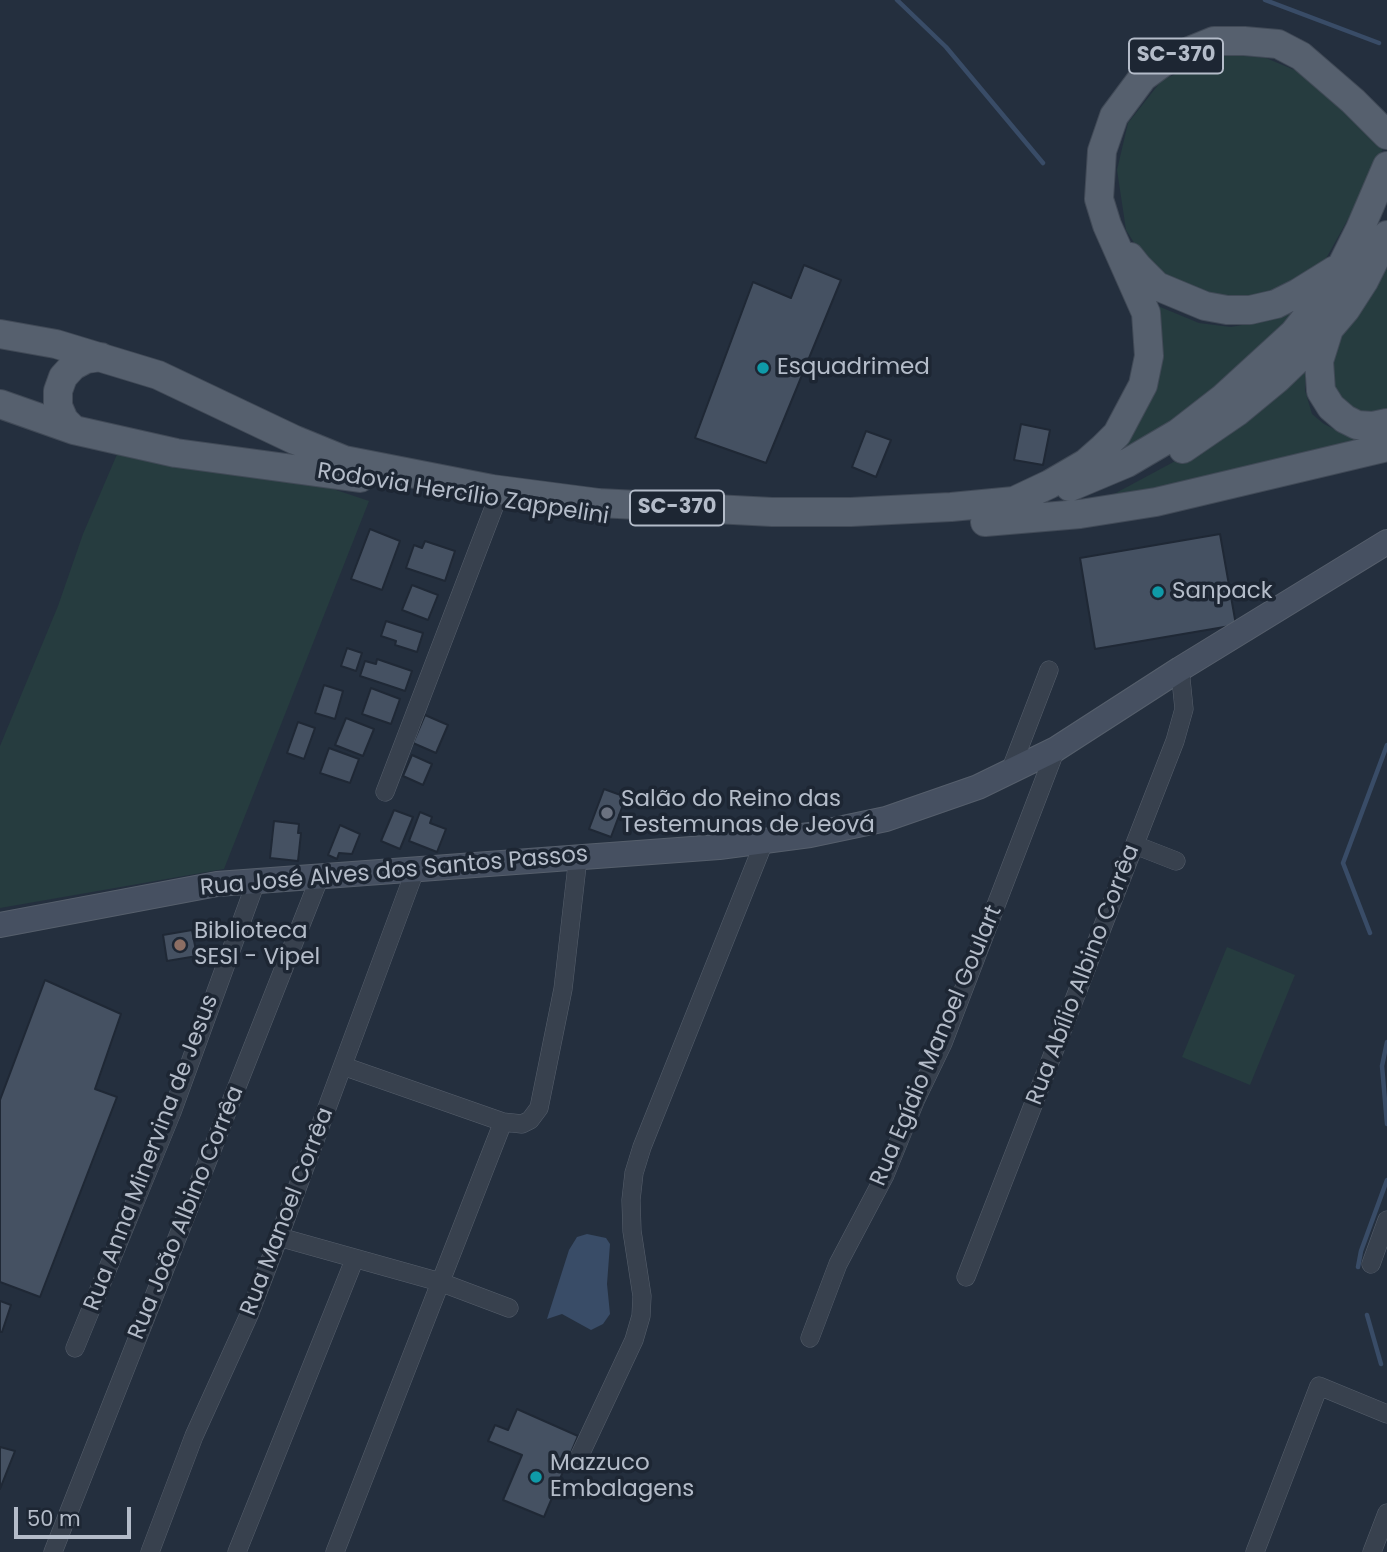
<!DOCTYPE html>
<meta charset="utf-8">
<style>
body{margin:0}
#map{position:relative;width:1387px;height:1552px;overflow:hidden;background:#242f3e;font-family:Poppins,sans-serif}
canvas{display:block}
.scale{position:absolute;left:14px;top:1507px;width:117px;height:32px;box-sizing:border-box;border:4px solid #b4bcc9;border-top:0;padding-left:9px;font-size:21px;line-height:24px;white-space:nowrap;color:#b4bcc9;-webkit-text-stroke:5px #1d2633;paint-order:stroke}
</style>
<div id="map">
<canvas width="1387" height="1552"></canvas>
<div class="scale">50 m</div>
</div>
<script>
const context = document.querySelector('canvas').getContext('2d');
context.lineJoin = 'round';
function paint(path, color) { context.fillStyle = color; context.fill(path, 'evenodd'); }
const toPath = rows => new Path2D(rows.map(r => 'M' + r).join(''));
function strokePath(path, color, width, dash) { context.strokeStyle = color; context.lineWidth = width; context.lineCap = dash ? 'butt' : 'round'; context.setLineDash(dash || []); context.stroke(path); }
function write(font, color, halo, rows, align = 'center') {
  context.font = font + ' Poppins,sans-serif'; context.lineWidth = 7; context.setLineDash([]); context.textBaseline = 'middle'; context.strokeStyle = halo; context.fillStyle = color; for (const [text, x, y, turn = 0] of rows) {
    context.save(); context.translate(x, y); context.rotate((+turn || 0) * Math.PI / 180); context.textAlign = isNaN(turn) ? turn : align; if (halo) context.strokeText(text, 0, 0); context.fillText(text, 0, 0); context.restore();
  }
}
paint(toPath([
 [1221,54,1266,58,1304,74,1383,149,1353,210,1318,273,1270,296,1212,299,1152,271,1126,230,1117,170,1128,123,1162,80],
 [1387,259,1387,408,1374,412,1350,413,1333,397,1330,340],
 [1311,300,1169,428,1115,455,1153,304,1199,323,1231,327,1270,320],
 [1307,359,1305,390,1312,414,1324,424,1344,434,1387,436,1101,501,1192,452],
 [118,452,136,459,318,484,369,501,224,869,0,908,0,746,58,606,83,534],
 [1227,947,1295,975,1250,1085,1182,1057]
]), '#263c3f');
paint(toPath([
 [587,1234,606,1238,610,1244,607,1284,610,1314,603,1324,591,1330,562,1314,547,1319,569,1250,577,1237]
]), '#394c67');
strokePath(toPath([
 [897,0,946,47,1043,163],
 [1265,0,1379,43],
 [1370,933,1343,863,1387,745],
 [1387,1042,1382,1066,1387,1124],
 [1358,1267,1361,1251,1387,1180],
 [1367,1315,1381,1364]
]), '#394c67', 4.5);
const building = toPath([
 [804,265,841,280,766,463,695,438,753,282,791,298,804,265],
 [1021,424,1050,430,1043,465,1014,460,1021,424],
 [866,431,891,440,876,477,852,467,866,431],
 [370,529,400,541,382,590,351,579,370,529],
 [1220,534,1236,625,1095,649,1080,558,1220,534],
 [425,541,455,551,445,581,406,568,414,545,422,548,425,541],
 [412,585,438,595,428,620,402,610,412,585],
 [386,621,423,633,417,652,395,645,396,641,381,636,386,621],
 [347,648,362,653,356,671,341,666,347,648],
 [377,659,412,671,405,691,360,676,365,661,376,664,377,659],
 [324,685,343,691,335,719,315,713,324,685],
 [371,688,400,699,391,724,362,714,371,688],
 [425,715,448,725,436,753,413,743,425,715],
 [346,718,374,729,363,756,335,745,346,718],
 [298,722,315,728,304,759,287,753,298,722],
 [329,748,359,759,350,783,320,773,329,748],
 [412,755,432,764,423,785,403,776,412,755],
 [604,789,626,797,611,837,589,829,604,789],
 [394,810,413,817,400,849,381,841,394,810],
 [420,812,432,817,430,823,446,829,437,852,409,841,420,812],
 [274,821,299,824,298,833,301,833,298,861,270,858,274,821],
 [340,825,360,834,352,854,339,853,337,859,328,855,340,825],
 [192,930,197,956,167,961,163,935,192,930],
 [45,980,121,1014,95,1089,117,1097,40,1297,0,1282,0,1100,45,980],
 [0,1301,11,1305,2,1332,0,1332,0,1301],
 [517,1409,578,1436,544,1517,503,1500,522,1455,488,1441,495,1425,508,1430,517,1409],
 [0,1447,15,1451,0,1489,0,1447]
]);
paint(building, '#455162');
strokePath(building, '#1f2835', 2);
const street = toPath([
 [1009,774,1049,670],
 [385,792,496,502],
 [1135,845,1176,861],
 [343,1066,503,1122],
 [279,1237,440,1282,509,1308],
 [1371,1264,1387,1220],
 [966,1277,1175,741,1184,709,1180,669],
 [810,1338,838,1264,885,1175,916,1099,943,1043,1056,749],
 [75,1348,172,1112,257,879],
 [580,1455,634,1340,641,1316,642,1296,632,1231,631,1200,634,1173,642,1147,764,842],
 [53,1552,321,874],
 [150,1552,194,1436,249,1315,279,1237,416,868],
 [237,1552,355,1258],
 [335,1552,503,1122,522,1124,530,1120,539,1108,563,989,578,857],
 [1255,1552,1319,1386,1387,1414],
 [1372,1552,1387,1513]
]);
const secondary = toPath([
 [0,925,217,884,719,847,810,835,886,819,978,787,1056,749,1180,669,1387,542]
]);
const primary = toPath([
 [1130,257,1138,267,1157,286,1205,306,1227,310,1250,310,1276,304,1298,293,1335,270],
 [1329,329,1319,361,1321,391,1331,407,1345,419,1357,425,1373,426,1387,423],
 [0,334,56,344,158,375,295,440,344,460,492,489,599,503,772,512,851,512,951,507,1014,501,1050,484,1086,463,1103,448,1117,434,1143,385,1149,356,1146,313,1107,225,1099,199,1102,151,1114,116,1143,77,1165,61,1214,41,1244,41,1278,44,1301,56,1353,101,1387,135],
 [0,404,74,430,176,453,360,478],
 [74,430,64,420,58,406,58,391,63,377,73,366,86,359,101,357],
 [1183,449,1237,412,1277,379,1329,329,1346,309,1364,281,1387,235],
 [1070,487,1127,463,1178,433,1223,398,1294,333,1319,301,1341,267,1360,229,1387,166],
 [985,522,1080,514,1156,502,1387,447]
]);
strokePath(street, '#565f6c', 19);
strokePath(secondary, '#565f6c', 26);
strokePath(primary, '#414a57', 30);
strokePath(street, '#38414e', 18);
strokePath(secondary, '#465061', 24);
strokePath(primary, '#56606e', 28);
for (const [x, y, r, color] of [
 [763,368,7,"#0f9aa8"],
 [1158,592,7,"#0f9aa8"],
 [607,813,7,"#6b7280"],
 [180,945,7,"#8d6e63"],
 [536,1477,7,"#0f9aa8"]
]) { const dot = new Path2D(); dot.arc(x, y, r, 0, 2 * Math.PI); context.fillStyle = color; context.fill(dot); strokePath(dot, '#1d2633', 2.5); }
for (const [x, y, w] of [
 [1176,56,94],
 [677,508,94]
]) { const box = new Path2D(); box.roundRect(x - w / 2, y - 17.5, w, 35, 5); context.fillStyle = '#1d2633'; context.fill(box); strokePath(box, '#b4bcc9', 2); }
write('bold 21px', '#b4bcc9', null, [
 ["SC-370",1176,56],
 ["SC-370",677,508]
]);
write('23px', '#b4bcc9', '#1d2633', [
 ["Esquadrimed",777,368],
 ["Sanpack",1172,592],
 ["Salão do Reino das",621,800],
 ["Testemunas de Jeová",621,826],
 ["Biblioteca",194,932],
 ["SESI - Vipel",194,958],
 ["Mazzuco",550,1464],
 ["Embalagens",550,1490]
], 'left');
write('23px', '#b4bcc9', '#1d2633', [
 ["Rodovia Hercílio Zappelini",463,495,9],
 ["Rua José Alves dos Santos Passos",394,872,-5],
 ["Rua Abílio Albino Corrêa",1084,975,-69],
 ["Rua Egídio Manoel Goulart",937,1046,-67],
 ["Rua Anna Minervina de Jesus",152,1153,-69],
 ["Rua Manoel Corrêa",288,1212,-69],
 ["Rua João Albino Corrêa",187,1213,-68]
]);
</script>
